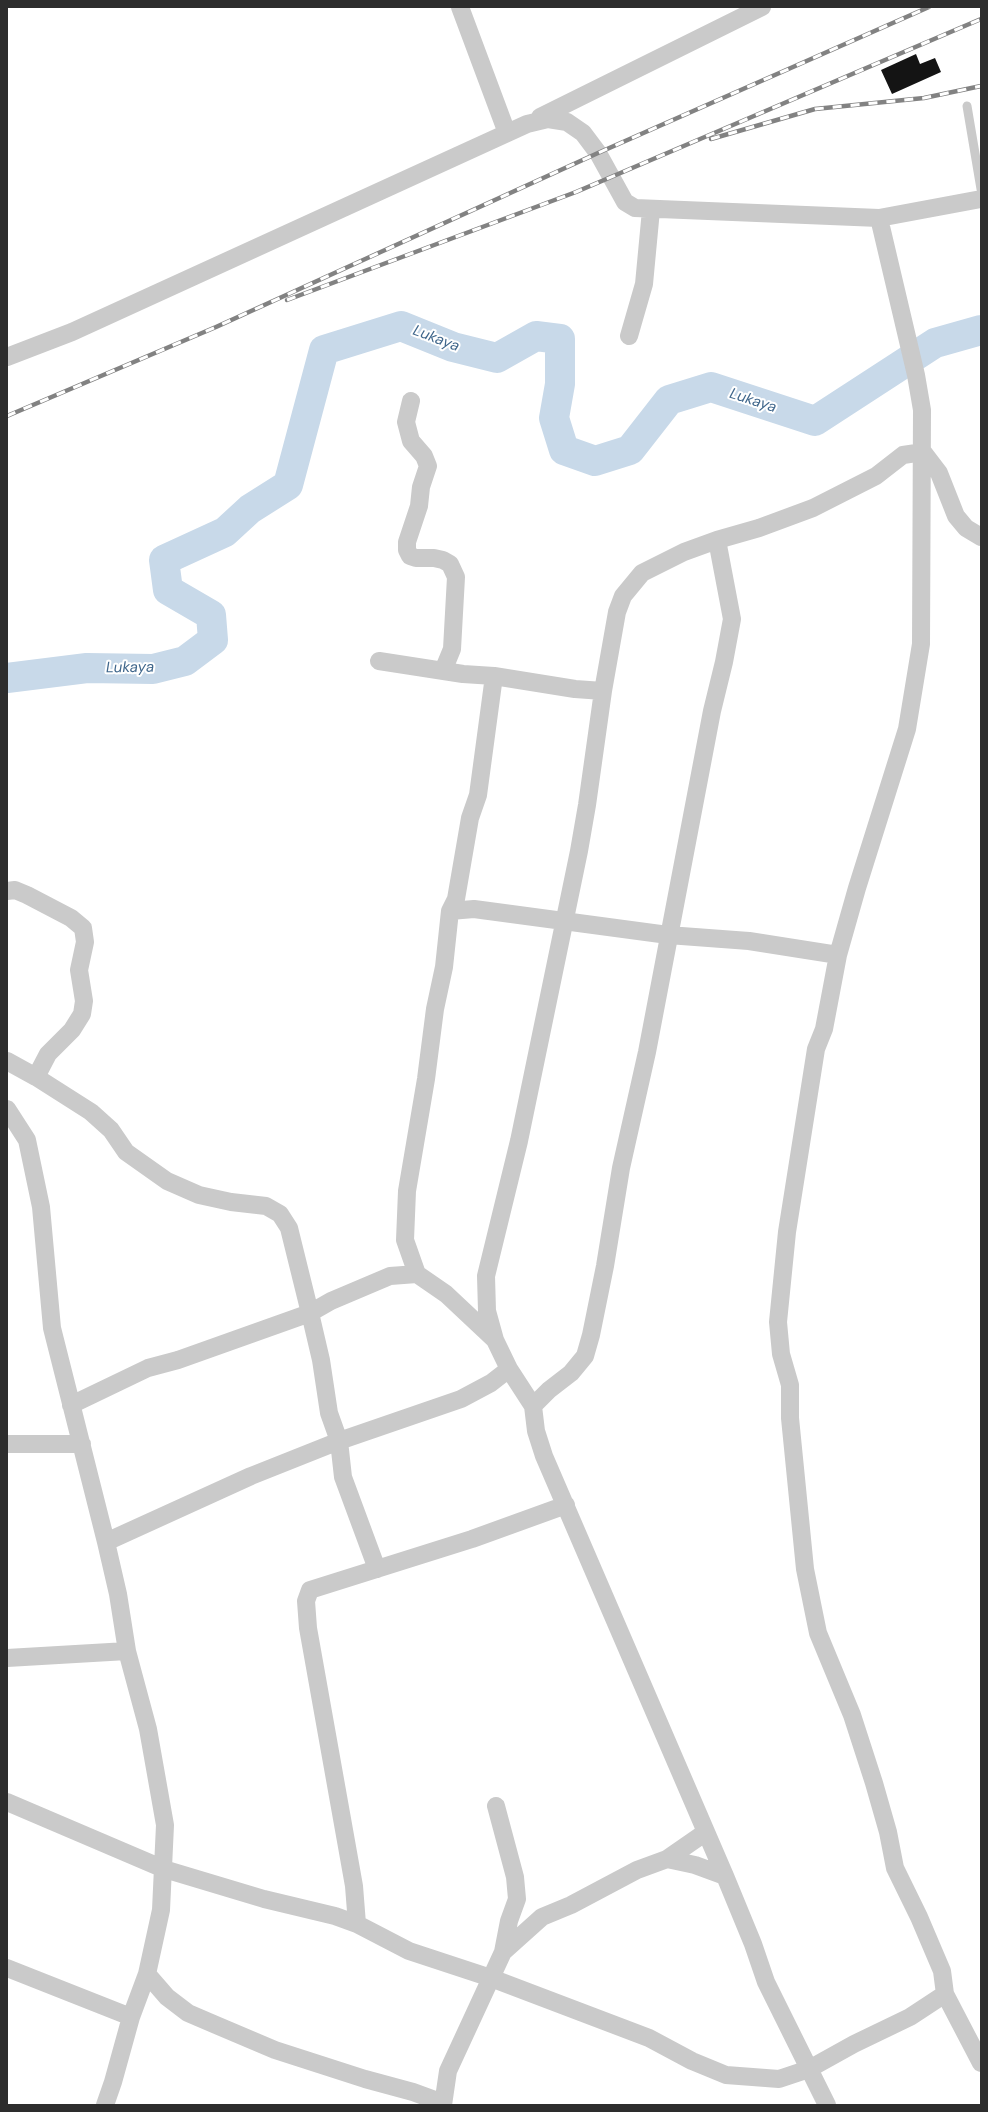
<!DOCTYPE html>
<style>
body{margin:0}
#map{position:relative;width:988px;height:2112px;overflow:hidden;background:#fff;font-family:"DM Sans",sans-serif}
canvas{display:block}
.frame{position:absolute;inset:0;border:8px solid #2d2d2d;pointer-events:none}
</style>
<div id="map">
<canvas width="988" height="2112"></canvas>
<div class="frame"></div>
</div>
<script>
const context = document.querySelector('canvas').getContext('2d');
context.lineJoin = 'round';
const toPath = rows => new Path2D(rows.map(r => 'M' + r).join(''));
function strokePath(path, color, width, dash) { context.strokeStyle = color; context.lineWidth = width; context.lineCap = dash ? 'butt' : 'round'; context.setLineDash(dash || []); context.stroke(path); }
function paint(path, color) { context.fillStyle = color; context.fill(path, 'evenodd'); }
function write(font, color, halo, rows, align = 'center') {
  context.font = font + ' "DM Sans",sans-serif'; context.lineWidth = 4; context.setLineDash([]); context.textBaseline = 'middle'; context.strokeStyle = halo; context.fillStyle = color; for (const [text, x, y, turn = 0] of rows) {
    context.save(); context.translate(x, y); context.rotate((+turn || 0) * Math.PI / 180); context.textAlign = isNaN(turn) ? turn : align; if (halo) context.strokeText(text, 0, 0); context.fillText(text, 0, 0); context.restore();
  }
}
strokePath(toPath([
 [7,678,87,668,153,669,185,661,213,640,211,615,168,590,164,560,225,532,250,509,288,485,324,350,401,326,453,347,497,358,536,336,560,339,560,384,554,418,564,450,595,461,630,450,669,400,711,387,815,421,935,343,981,330]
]), '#c8d9e9', 30);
paint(toPath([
 [916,54,920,64,935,58,941,72,892,94,881,70]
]), '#141414');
strokePath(toPath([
 [967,106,981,189]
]), '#cacaca', 9);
strokePath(toPath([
 [460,7,507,133],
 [540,117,762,7],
 [879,218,916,375,922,410,921,644,907,729,857,888,838,955,824,1029,816,1049,787,1232,778,1322,781,1354,790,1385,790,1418,805,1569,818,1633,852,1715,874,1783,888,1832,895,1868,919,1917,942,1971,945,1994,981,2063],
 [629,336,644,284,651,210],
 [7,357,72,332,527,124,548,119,567,122,583,133,598,153,625,202,635,208,879,218,981,199],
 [411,401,406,422,411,441,424,456,428,466,421,487,419,506,407,542,407,550,410,556,416,558,434,558,443,560,450,564,456,577,452,649,443,671],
 [379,661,463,674,494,676,575,689,603,691],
 [7,891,15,890,27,895,71,918,83,928,85,942,79,970,84,1001,82,1014,72,1030,48,1054,36,1077],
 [450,911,474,909,668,935,749,941,838,955],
 [7,1061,36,1077,91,1112,111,1130,126,1152,167,1181,199,1195,231,1202,266,1206,280,1214,289,1228,310,1313,321,1360,329,1413,339,1441,343,1477,377,1569],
 [7,1109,27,1140,41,1207,52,1328,106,1542,118,1594,127,1651,148,1729,165,1825,161,1910,147,1974,131,2017,113,2082,105,2105],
 [417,1274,405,1240,407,1191,426,1079,435,1009,444,967,450,911,456,899,470,818,478,795,494,676],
 [71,1405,148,1368,178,1360,310,1313,331,1301,390,1276,417,1274,446,1294,495,1340],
 [533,1406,549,1390,571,1373,585,1356,591,1335,605,1266,621,1168,647,1052,712,711,724,662,732,619,717,540],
 [7,1444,82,1444],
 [106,1542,251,1476,339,1441,461,1399,491,1383,509,1369],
 [7,1658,127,1651],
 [7,1802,164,1869,264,1899,335,1916,357,1924,409,1951,491,1978,649,2038,692,2061,726,2075,779,2079,809,2069,854,2044,910,2017,945,1994],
 [496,1806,515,1877,517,1899,509,1921,503,1952],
 [667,1859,695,1865,725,1876],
 [357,1924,354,1886,308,1628,306,1601,310,1590,472,1539,566,1505],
 [7,1968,131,2017],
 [147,1974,167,1997,188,2013,216,2025,275,2050,365,2079,413,2092,443,2103],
 [443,2105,448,2071,503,1952,542,1917,571,1905,637,1870,667,1859,706,1832],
 [827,2105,766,1982,753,1944,725,1876,544,1456,536,1431,533,1406,509,1369,495,1340,487,1311,486,1276,519,1141,579,851,587,805,603,691,617,612,623,596,642,573,684,552,717,540,759,528,813,508,876,476,903,455,923,452,939,473,956,516,966,528,981,537]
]), '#cacaca', 18);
const rail = toPath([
 [711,139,815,109,924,98,981,86],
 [287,300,576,192,981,19],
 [7,416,216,327,598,153,929,7]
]);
strokePath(rail, '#828282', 4.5);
strokePath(rail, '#fff', 3, [9]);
write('italic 15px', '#3f668b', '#fff', [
 ["Lukaya",436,339,21],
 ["Lukaya",753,401,18],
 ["Lukaya",130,668,-1]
]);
</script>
